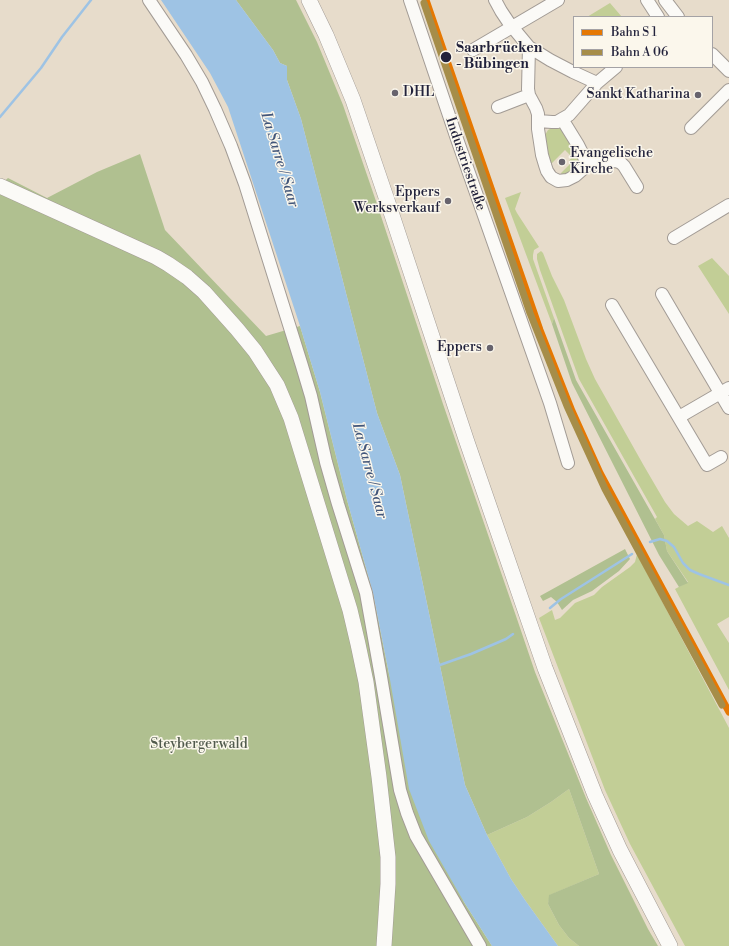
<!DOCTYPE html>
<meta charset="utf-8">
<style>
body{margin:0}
#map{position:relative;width:729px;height:946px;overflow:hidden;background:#e7dccb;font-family:"Libre Bodoni",serif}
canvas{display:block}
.legend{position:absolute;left:573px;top:16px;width:140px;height:52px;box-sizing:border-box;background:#fbf7ec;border:1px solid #a4a2a5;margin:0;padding:5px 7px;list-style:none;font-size:12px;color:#22223b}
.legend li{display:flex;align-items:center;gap:8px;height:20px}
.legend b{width:20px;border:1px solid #a4a2a5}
</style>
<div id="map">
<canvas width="729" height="946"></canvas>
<ul class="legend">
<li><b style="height:5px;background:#e57803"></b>Bahn S 1</li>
<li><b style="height:5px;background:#a68d49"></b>Bahn A 06</li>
</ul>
</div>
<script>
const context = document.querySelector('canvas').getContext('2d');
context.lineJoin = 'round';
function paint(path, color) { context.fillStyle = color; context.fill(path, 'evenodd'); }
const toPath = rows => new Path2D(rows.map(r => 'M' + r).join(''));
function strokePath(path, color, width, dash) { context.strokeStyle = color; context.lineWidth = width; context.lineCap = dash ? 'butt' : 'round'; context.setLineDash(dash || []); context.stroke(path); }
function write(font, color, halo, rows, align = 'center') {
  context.font = font + ' "Libre Bodoni",serif'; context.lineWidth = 3; context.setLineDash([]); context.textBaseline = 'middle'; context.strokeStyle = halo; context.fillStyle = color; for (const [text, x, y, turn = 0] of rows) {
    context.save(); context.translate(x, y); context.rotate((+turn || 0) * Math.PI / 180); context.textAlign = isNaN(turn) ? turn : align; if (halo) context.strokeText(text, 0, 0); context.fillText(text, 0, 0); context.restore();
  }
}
paint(toPath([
 [610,3,622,17,587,17],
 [558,127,562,129,576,149,581,164,579,167,562,177,561,173,571,163,569,161,572,157,565,150,551,164,548,165,545,135,548,130,552,128],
 [521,192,515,209,517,213,539,247,534,250,533,255,533,259,554,318,552,324,505,198],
 [541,251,543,253,552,276,564,300,586,359,595,379,644,466,665,502,674,514,688,526,697,521,713,532,722,526,729,538,729,617,717,624,729,643,729,690,675,589,688,582,667,551,664,535,655,519,657,517,579,379,540,270,537,259,537,254],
 [712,258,729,276,729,314,698,266],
 [637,554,729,728,729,946,685,946,630,844,605,790,539,618,552,610,555,620,560,618,575,603,594,595,602,587,630,567,635,562],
 [569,789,599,874,550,895,548,904,559,925,569,938,579,946,558,946,525,900,511,879,487,835,527,817,551,802]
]), '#c2ce96');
paint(toPath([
 [236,0,296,0,317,42,343,105,378,207,443,404,516,616,535,672,586,798,611,855,648,929,658,946,579,946,569,938,559,925,548,904,549,895,599,874,569,789,551,802,527,817,487,835,465,785,400,475,377,413,301,119,287,80,287,66,280,63,273,50],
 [140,154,165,230,266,336,300,326,320,392,347,500,373,593,389,674,464,902,492,946,0,946,0,185,8,178,47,198,97,172],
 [554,318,576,380,664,535,667,551,688,583,679,587,659,555,572,383,552,324],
 [625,549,630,559,619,571,592,591,573,600,562,610,557,602,551,597,543,601,540,596]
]), '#b0c090');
paint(toPath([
 [161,0,236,0,273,50,280,63,287,66,287,80,301,119,377,413,400,475,465,785,487,835,511,879,525,900,558,946,492,946,464,902,429,841,409,789,389,674,373,593,347,500,320,392,300,326,228,107,210,73]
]), '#9ec3e4');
strokePath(toPath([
 [0,117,41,68,62,37,91,0],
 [650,542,660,539,667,541,674,547,683,563,690,570,699,574,729,585],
 [550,608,561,599,632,554],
 [437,666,471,654,506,639,513,634]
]), '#9ec3e4', 2.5);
const minor = toPath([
 [149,0,186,55,202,82,215,109,231,146,245,184,302,366,311,396,326,462,338,504,366,593,381,677,400,790,407,813,416,836,480,946],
 [410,0,457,139,550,403,568,463],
 [495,0,501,11,509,23,529,47,550,60,573,72,597,83],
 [647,0,658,17],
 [665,0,678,17],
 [529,47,528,89,529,95,536,108,538,114,538,129,542,155,545,165,547,171,551,177,558,181,567,180,575,176,583,169,588,165,603,162,616,161,621,163,624,166,637,187],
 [473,50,558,0],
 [712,54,729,71],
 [498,107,529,95],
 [562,119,578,145,588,165],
 [538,121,552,122,557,122,562,119,569,115,597,83,616,67],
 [691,128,729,90],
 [674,238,729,205],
 [662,294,729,408],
 [612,305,707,465,721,457],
 [679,417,729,388]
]);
const major = toPath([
 [309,0,326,35,353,100,388,203,467,442,545,668,595,795,620,850,670,946],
 [0,186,156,257,168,264,187,277,204,292,237,329,255,351,277,385,291,418,350,610,358,644,366,682,379,777,388,857,388,884,384,946]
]);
strokePath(minor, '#a29b95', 14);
strokePath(major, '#a29b95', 16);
strokePath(minor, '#fbfaf7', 12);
strokePath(major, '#fbfaf7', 15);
strokePath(toPath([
 [426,0,540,330,572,411,600,473,729,712]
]), '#e57803', 7);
strokePath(toPath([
 [424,3,530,313,567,406,605,489,722,705]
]), '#a68d49', 7);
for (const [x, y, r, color] of [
 [446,57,6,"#22223b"],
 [395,93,4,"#67636d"],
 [698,95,4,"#67636d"],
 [562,162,4,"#67636d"],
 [448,201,4,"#67636d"],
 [490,348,4,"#67636d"]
]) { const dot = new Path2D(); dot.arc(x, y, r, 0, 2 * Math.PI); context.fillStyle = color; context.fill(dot); strokePath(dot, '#fbf7ec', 1.5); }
write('bold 14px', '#22223b', '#fbf7ec', [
 ["Saarbrücken",456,49],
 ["- Bübingen",456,65]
], 'left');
write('14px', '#22223b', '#fbf7ec', [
 ["DHL",403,93,"left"],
 ["Sankt Katharina",690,95],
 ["Evangelische",570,154,"left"],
 ["Kirche",570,170,"left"],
 ["Eppers",440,193],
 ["Werksverkauf",440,209],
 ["Eppers",482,348]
], 'right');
write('14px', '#22223b', '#fbf7ec', [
 ["Industriestraße",465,164,71]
]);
write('14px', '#505a4c', '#fbf7ec', [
 ["Steybergerwald",199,745]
]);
write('italic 15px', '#42567a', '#fbf7ec', [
 ["La Sarre / Saar",279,160,73],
 ["La Sarre / Saar",369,471,75]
]);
</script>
